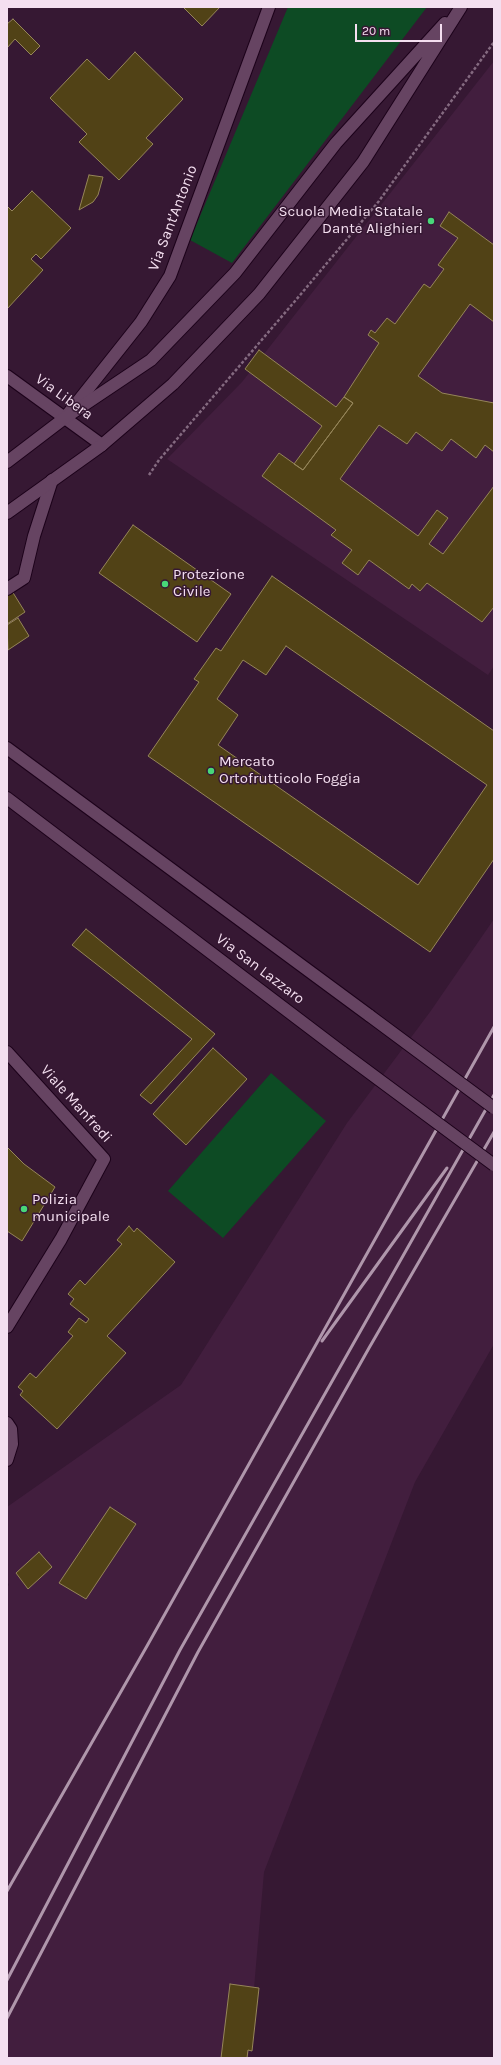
<!DOCTYPE html>
<style>
body{margin:0}
#map{position:relative;width:501px;height:2065px;overflow:hidden;background:#361833;font-family:Karla,sans-serif}
canvas{display:block}
.frame{position:absolute;inset:0;border:8px solid #f4dff0;pointer-events:none}
.scale{position:absolute;left:355px;top:24px;width:87px;height:18px;box-sizing:border-box;border:2px solid #f4dff0;border-top:0;padding-left:5px;font-size:12px;line-height:14px;white-space:nowrap;color:#f4dff0;-webkit-text-stroke:3px #361833;paint-order:stroke}
</style>
<div id="map">
<canvas width="501" height="2065"></canvas>
<div class="frame"></div>
<div class="scale">20 m</div>
</div>
<script>
const context = document.querySelector('canvas').getContext('2d');
context.lineJoin = 'round';
function paint(path, color) { context.fillStyle = color; context.fill(path, 'evenodd'); }
const toPath = rows => new Path2D(rows.map(r => 'M' + r).join(''));
function strokePath(path, color, width, dash) { context.strokeStyle = color; context.lineWidth = width; context.lineCap = dash ? 'butt' : 'round'; context.setLineDash(dash || []); context.stroke(path); }
function write(font, color, halo, rows, align = 'center') {
  context.font = font + ' Karla,sans-serif'; context.lineWidth = 3; context.setLineDash([]); context.textBaseline = 'middle'; context.strokeStyle = halo; context.fillStyle = color; for (const [text, x, y, turn = 0] of rows) {
    context.save(); context.translate(x, y); context.rotate((+turn || 0) * Math.PI / 180); context.textAlign = isNaN(turn) ? turn : align; if (halo) context.strokeText(text, 0, 0); context.fillText(text, 0, 0); context.restore();
  }
}
paint(toPath([
 [494,61,494,666,488,675,167,459,242,382],
 [494,919,494,1344,415,1482,264,1872,248,2058,7,2058,7,1587,9,1585,7,1581,7,1507,181,1385,347,1123,430,1012]
]), '#421e3e');
paint(toPath([
 [288,7,427,7,232,263,190,240],
 [271,1073,326,1121,223,1238,168,1191]
]), '#0d4b24');
const building = toPath([
 [183,7,220,7,202,26,183,7],
 [13,19,40,46,31,55,15,39,7,48,7,24,13,19],
 [135,52,183,99,146,138,153,144,119,180,79,142,87,134,50,98,87,59,109,80,135,52],
 [89,175,103,177,98,195,93,202,79,210,89,175],
 [32,191,71,228,41,259,36,254,31,259,43,270,7,309,7,206,12,211,32,191],
 [449,212,494,245,494,322,470,304,418,376,442,393,494,403,494,452,485,445,476,458,451,439,442,451,416,432,407,444,379,425,340,479,418,536,437,510,448,518,429,544,443,554,494,486,494,607,482,622,427,583,420,591,412,584,409,589,369,560,358,575,342,563,352,550,331,535,336,530,262,476,279,453,303,470,353,403,344,397,379,343,368,335,371,330,375,333,387,318,395,324,424,284,430,288,444,269,438,265,458,238,440,226,449,212],
 [259,350,336,407,344,397,353,403,303,470,294,464,322,426,245,369,259,350],
 [133,525,231,594,197,642,99,573,133,525],
 [272,576,494,731,494,859,430,952,148,756,199,682,194,679,216,648,221,651,272,576],
 [286,646,487,785,418,885,218,745,238,715,217,699,243,660,266,675,286,646],
 [7,583,25,612,7,624,7,583],
 [18,618,29,636,8,650,7,625,18,618],
 [86,929,215,1034,151,1104,140,1095,192,1039,72,945,86,929],
 [213,1048,247,1079,186,1145,153,1114,213,1048],
 [7,1147,24,1164,55,1187,22,1241,7,1231,7,1147],
 [129,1226,134,1232,137,1228,175,1262,107,1336,126,1353,57,1429,20,1395,23,1391,18,1387,30,1373,36,1378,73,1336,68,1332,79,1318,86,1323,89,1319,70,1304,74,1299,68,1294,80,1280,85,1285,122,1244,117,1240,129,1226],
 [110,1507,136,1524,86,1599,59,1583,110,1507],
 [39,1552,52,1567,28,1589,16,1573,39,1552],
 [230,1984,259,1988,252,2051,248,2050,247,2058,221,2058,230,1984]
]);
paint(building, '#514216');
strokePath(building, '#958559', 1);
const service = toPath([
 [7,589,24,578,34,536,52,480]
]);
const minor = toPath([
 [7,376,102,445],
 [68,414,141,322,170,276,269,7],
 [7,1052,104,1159,61,1239,7,1327],
 [7,1423,11,1429,12,1444,7,1460]
]);
const secondary = toPath([
 [7,462,66,417,151,360,235,273,336,143,445,23],
 [7,513,102,445,173,384,259,294,363,162,461,7],
 [7,748,370,1016],
 [7,798,343,1053]
]);
strokePath(service, '#1c021a', 14);
strokePath(minor, '#1c021a', 14);
strokePath(secondary, '#1c021a', 14);
strokePath(toPath([
 [149,475,159,460,301,294,379,201,494,42]
]), '#846a80', 2.5, [3, 2]);
strokePath(service, '#664462', 12);
strokePath(minor, '#664462', 12);
strokePath(secondary, '#664462', 12);
strokePath(toPath([
 [322,1341,447,1168],
 [7,1891,147,1646,494,1027],
 [7,1980,180,1650,494,1095],
 [7,2018,198,1652,369,1348,494,1132]
]), '#af96ab', 3);
const secondaryBridge = toPath([
 [370,1016,494,1108],
 [343,1053,494,1165]
]);
strokePath(secondaryBridge, '#1c021a', 14, []);
strokePath(secondaryBridge, '#664462', 12);
for (const [x, y, r, color] of [
 [431,221,4,"#48d779"],
 [165,584,4,"#48d779"],
 [211,771,4,"#48d779"],
 [24,1209,4,"#48d779"]
]) { const dot = new Path2D(); dot.arc(x, y, r, 0, 2 * Math.PI); context.fillStyle = color; context.fill(dot); strokePath(dot, '#361833', 1.5); }
write('15px', '#f4dff0', '#361833', [
 ["Scuola Media Statale",423,212,"right"],
 ["Dante Alighieri",423,229,"right"],
 ["Protezione",173,575],
 ["Civile",173,592],
 ["Mercato",219,762],
 ["Ortofrutticolo Foggia",219,779],
 ["Polizia",32,1200],
 ["municipale",32,1217]
], 'left');
write('15px', '#f4dff0', '#361833', [
 ["Via Sant'Antonio",173,218,-69],
 ["Via Libera",64,397,36],
 ["Via San Lazzaro",260,969,37],
 ["Viale Manfredi",76,1104,48]
]);
</script>
